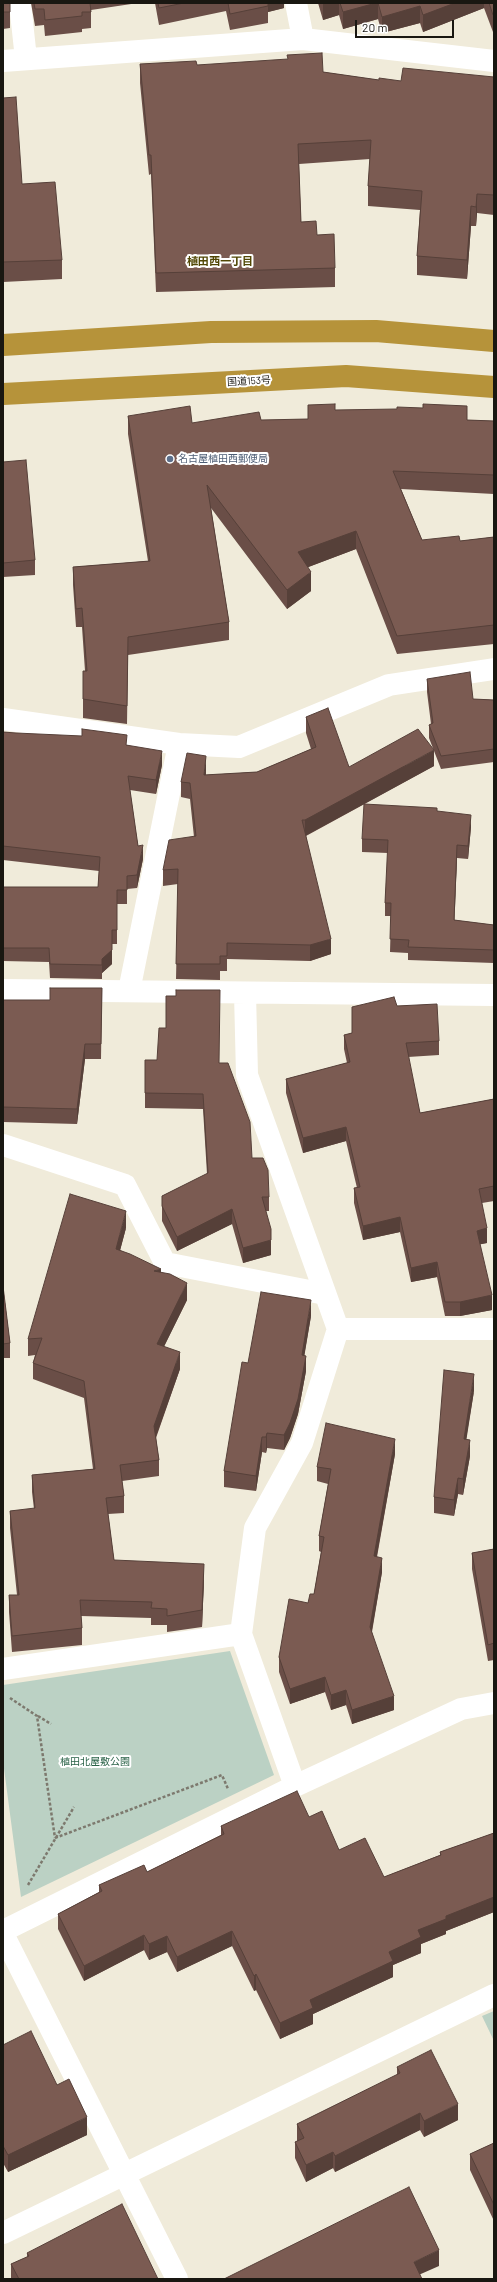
<!DOCTYPE html>
<meta charset="utf-8">
<style>
body{margin:0}
#map{position:relative;width:497px;height:2282px;overflow:hidden;background:#f0ebda;font-family:Barlow,sans-serif}
canvas{display:block}
.frame{position:absolute;inset:0;border:4px solid #191711;pointer-events:none}
.scale{position:absolute;left:355px;top:20px;width:99px;height:18px;box-sizing:border-box;border:2px solid #191711;border-top:0;padding-left:5px;font-size:12px;line-height:14px;white-space:nowrap;color:#191711;-webkit-text-stroke:3px #fff;paint-order:stroke}
</style>
<div id="map">
<canvas width="497" height="2282"></canvas>
<div class="frame"></div>
<div class="scale">20 m</div>
</div>
<script>
const context = document.querySelector('canvas').getContext('2d');
context.lineJoin = 'round';
function paint(path, color) { context.fillStyle = color; context.fill(path, 'evenodd'); }
const toPath = rows => new Path2D(rows.map(r => 'M' + r).join(''));
function strokePath(path, color, width, dash) { context.strokeStyle = color; context.lineWidth = width; context.lineCap = dash ? 'butt' : 'round'; context.setLineDash(dash || []); context.stroke(path); }
function write(font, color, halo, rows, align = 'center') {
  context.font = font + ' Barlow,"Noto Sans JP",sans-serif'; context.lineWidth = 4; context.setLineDash([]); context.textBaseline = 'middle'; context.strokeStyle = halo; context.fillStyle = color; for (const [text, x, y, turn = 0] of rows) {
    context.save(); context.translate(x, y); context.rotate((+turn || 0) * Math.PI / 180); context.textAlign = isNaN(turn) ? turn : align; if (halo) context.strokeText(text, 0, 0); context.fillText(text, 0, 0); context.restore();
  }
}
paint(toPath([
 [230,1651,274,1775,21,1897,3,1761,3,1685],
 [494,2011,494,2041,482,2016]
]), '#bbd1c4');
strokePath(toPath([
 [10,1698,37,1716,55,1838],
 [38,1716,51,1724],
 [55,1838,222,1775,228,1789],
 [28,1885,74,1807]
]), '#7d796e', 2.5, [3, 2]);
strokePath(toPath([
 [20,3,26,59],
 [296,3,303,39],
 [3,61,303,39,494,61],
 [3,719,179,744,239,747,389,685,494,669],
 [3,990,494,995],
 [129,991,179,744],
 [245,993,247,1075,338,1329,302,1443,255,1528,241,1634,295,1786],
 [3,1145,125,1185,165,1263,325,1294],
 [338,1329,494,1329],
 [3,1669,241,1634],
 [3,1931,295,1786,461,1709,494,1703],
 [3,1934,177,2279],
 [3,2233,494,1995]
]), '#fff', 22);
strokePath(toPath([
 [3,345,211,332,376,331,494,341],
 [3,394,346,376,494,387]
]), '#b6933a', 22);
paint(toPath([
 [3,3,10,12,10,28,3,29],
 [31,3,138,3,91,10,91,28,82,29,82,32,45,36,44,25,35,26],
 [155,3,284,3,284,8,268,12,268,23,230,30,226,11,159,25],
 [318,3,494,3,493,32,484,8,423,32,420,23,382,33,378,19,343,29,339,15,323,20],
 [140,64,197,65,323,72,379,80,401,81,494,77,494,215,477,213,476,226,471,226,467,279,417,275,417,256,420,210,368,206,368,186,370,159,299,164,301,222,317,235,335,268,335,287,156,292,151,174,149,175,140,83],
 [3,98,22,184,62,260,62,279,3,282],
 [335,410,467,420,494,421,494,494,401,489,422,540,460,541,494,537,494,644,397,654,356,549,308,567,311,591,287,609,211,508,229,622,229,640,128,655,127,724,83,718,83,671,85,671,82,627,76,627,73,585,73,567,148,561,128,434,128,416,192,423,308,419],
 [3,462,35,560,35,575,3,577],
 [427,679,473,699,494,700,494,762,441,769,429,738,429,725,431,724,427,692],
 [306,717,349,767,434,766,306,836,331,954,310,961,227,959,227,971,220,971,220,980,176,979,178,884,163,886,163,870,194,837,190,799,181,797,181,782,206,771,206,775,257,772,311,749,306,733],
 [3,732,127,745,162,765,156,794,130,790,138,846,143,859,137,888,127,889,127,904,117,904,117,944,112,944,112,964,102,973,102,979,50,978,49,962,3,961,3,887,98,887,99,871,3,860],
 [437,811,471,827,468,859,457,858,454,920,494,925,494,963,408,960,408,953,390,952,391,916,385,916,385,903,388,853,362,852,362,839],
 [102,988,101,1059,85,1059,77,1124,3,1122,3,1000,50,1000],
 [397,1006,439,1041,439,1055,408,1057,420,1113,494,1099,494,1201,482,1203,487,1243,480,1244,492,1310,460,1316,445,1316,437,1277,411,1282,400,1232,363,1240,354,1203,354,1188,357,1188,346,1141,303,1153,286,1093,286,1079,347,1063,344,1049,344,1035,352,1033],
 [145,1060,219,1063,252,1158,269,1197,269,1211,266,1211,271,1255,243,1263,232,1224,177,1251,162,1221,162,1196,207,1174,203,1109,145,1108],
 [126,1228,120,1250,161,1273,187,1300,164,1346,180,1369,156,1438,159,1460,159,1476,122,1481,124,1496,124,1513,108,1514,114,1560,204,1580,202,1627,167,1632,167,1625,151,1625,151,1618,81,1616,82,1628,82,1645,12,1652,9,1612,9,1595,17,1595,10,1528,10,1511,34,1509,32,1492,32,1475,93,1469,84,1398,33,1379,33,1363,35,1355,28,1356,28,1339],
 [3,1286,10,1343,10,1358,3,1358],
 [311,1316,304,1356,306,1371,298,1414,290,1438,284,1450,267,1448,266,1453,262,1452,256,1491,224,1487,224,1471,248,1363],
 [474,1391,466,1439,470,1456,463,1495,458,1494,454,1516,434,1513,434,1497],
 [395,1454,377,1557,382,1572,372,1632,394,1710,352,1724,346,1705,331,1710,325,1692,290,1704,279,1672,279,1657,308,1603,314,1594,321,1552,319,1551,319,1536,328,1484,317,1481,317,1467],
 [494,1549,494,1660,488,1661,472,1569,472,1553],
 [309,1817,339,1850,384,1877,440,1855,440,1852,494,1833,494,1912,446,1931,446,1934,421,1944,421,1953,393,1965,393,1977,313,2014,313,2024,280,2039,256,1990,254,1991,232,1946,177,1972,167,1952,149,1960,144,1950,84,1981,58,1929,58,1914,99,1892,99,1885,147,1872,221,1835,221,1826],
 [3,2045,57,2085,87,2135,8,2172,3,2163],
 [397,2067,458,2120,424,2137,420,2130,335,2172,333,2168,306,2182,295,2158,295,2142,297,2141,297,2124,397,2075],
 [494,2143,494,2221,470,2170,470,2154],
 [27,2253,158,2279,11,2279,11,2264,27,2257]
]), '#6a4e47');
paint(toPath([
 [267,3,284,3,284,8,268,12,268,6],
 [323,3,339,3,339,15,323,20],
 [376,3,378,3,378,19,343,29,343,12],
 [455,3,484,3,484,8,423,32,423,15],
 [420,6,420,23,382,33,382,17],
 [493,15,494,15,494,31,493,32],
 [477,194,477,213,476,226,476,207],
 [471,206,471,226,467,279,467,260],
 [356,531,356,549,298,571,298,552],
 [311,572,311,591,287,609,287,590],
 [434,750,434,766,305,836,305,820],
 [162,751,162,765,156,794,156,780],
 [206,756,206,771,204,791,204,775],
 [471,815,471,827,468,859,468,846],
 [143,845,143,859,137,888,137,875],
 [457,845,457,858,454,933,454,920],
 [112,930,112,964,102,973,102,979,102,959],
 [331,939,331,954,310,961,310,945],
 [85,1044,85,1059,77,1124,77,1109],
 [346,1127,346,1141,303,1153,303,1138],
 [232,1209,232,1224,177,1251,177,1237],
 [126,1211,126,1228,116,1266,116,1249],
 [400,1217,400,1232,363,1240,363,1226],
 [487,1228,487,1243,477,1245,477,1231],
 [271,1240,271,1255,243,1263,243,1248],
 [437,1262,437,1277,411,1282,411,1268],
 [161,1269,161,1286,154,1271],
 [187,1283,187,1300,157,1361,157,1344],
 [492,1295,492,1310,460,1316,460,1302],
 [311,1300,311,1316,302,1370,302,1355],
 [180,1352,180,1369,154,1442,154,1426],
 [306,1356,306,1371,298,1414,290,1438,284,1450,284,1435],
 [474,1374,474,1391,464,1455,464,1439],
 [267,1433,267,1448,266,1453,266,1437],
 [262,1437,262,1452,256,1491,256,1476],
 [395,1439,395,1454,374,1571,374,1556],
 [470,1440,470,1456,463,1495,463,1479],
 [458,1478,458,1494,454,1516,454,1500],
 [382,1558,382,1572,370,1641,370,1627],
 [204,1564,204,1580,202,1627,202,1610],
 [325,1677,325,1692,290,1704,290,1689],
 [346,1690,346,1705,331,1710,331,1695],
 [394,1696,394,1710,352,1724,352,1710],
 [494,1897,494,1912,446,1931,446,1934,421,1944,421,1953,393,1965,393,1977,313,2014,313,2024,280,2039,280,2023,310,2000,389,1952,418,1930,446,1916],
 [232,1931,232,1946,177,1972,177,1957],
 [144,1935,144,1950,84,1981,84,1966],
 [167,1936,167,1952,149,1960,149,1944],
 [256,1974,256,1990,254,1991,254,1976],
 [458,2104,458,2120,424,2137,424,2121],
 [420,2113,420,2130,335,2172,335,2156],
 [87,2117,87,2135,8,2172,8,2155],
 [333,2152,333,2168,306,2182,306,2165],
 [439,2250,439,2266,414,2277,414,2262]
]), '#564039');
const building = toPath([
 [3,3,10,3,10,12,3,12,3,3],
 [34,3,90,3,91,12,82,12,82,16,45,20,44,9,35,9,34,3],
 [158,3,184,3,159,8,158,3],
 [228,3,268,3,268,6,230,14,228,3],
 [340,3,376,3,343,12,340,3],
 [378,3,455,3,423,15,420,6,382,17,378,3],
 [489,3,494,3,494,15,493,15,489,3],
 [322,53,323,72,379,80,379,78,401,81,403,68,494,77,494,195,477,194,476,207,471,206,467,260,417,256,422,191,368,186,371,140,298,144,301,222,316,221,317,235,334,234,335,268,156,273,151,155,149,155,140,64,196,61,197,65,288,59,287,55,322,53],
 [16,97,22,184,55,182,62,260,3,262,3,98,16,97],
 [335,404,335,410,397,409,397,407,423,408,423,404,467,406,467,420,494,421,494,475,393,471,422,540,459,536,460,541,494,537,494,625,397,636,356,531,298,552,311,572,287,590,207,485,229,622,128,637,127,706,83,699,83,671,87,671,82,608,76,609,73,567,150,561,128,416,190,406,192,423,259,412,261,420,308,419,308,405,335,404],
 [26,460,35,560,3,563,3,462,26,460],
 [470,672,473,699,494,700,494,749,441,756,429,725,433,723,427,679,470,672],
 [328,708,349,767,418,729,434,750,305,820,302,820,331,939,310,945,227,943,227,956,220,956,220,964,176,964,178,869,163,870,169,840,196,836,190,783,181,782,187,753,206,756,204,775,257,772,316,747,306,717,328,708],
 [82,729,127,735,126,745,162,751,156,780,128,776,138,846,143,845,137,875,127,876,127,890,117,890,117,930,112,930,112,950,102,959,102,965,50,964,49,948,3,948,3,887,98,887,100,857,3,846,3,732,16,733,82,736,82,729],
 [364,804,437,808,437,811,471,815,468,846,457,845,454,920,494,925,494,950,408,947,409,940,390,939,391,903,385,903,388,840,362,839,364,804],
 [50,988,102,988,101,1044,85,1044,77,1109,3,1107,3,1000,50,1000,50,988],
 [176,990,220,990,219,1063,228,1063,250,1122,252,1158,263,1158,268,1170,269,1197,262,1197,271,1229,271,1240,243,1248,232,1209,177,1237,162,1206,162,1196,208,1173,203,1094,145,1093,145,1060,157,1060,159,1028,166,1028,166,996,176,996,176,990],
 [394,997,397,1006,437,1004,439,1041,406,1043,420,1113,494,1099,494,1186,479,1189,487,1228,477,1231,492,1295,460,1302,445,1302,437,1262,411,1268,400,1217,363,1226,354,1188,360,1187,346,1127,303,1138,286,1079,350,1062,344,1035,352,1033,352,1007,394,997],
 [70,1194,126,1211,116,1249,130,1254,161,1269,154,1271,170,1274,187,1283,157,1344,180,1352,154,1426,159,1460,120,1465,124,1496,106,1498,114,1560,204,1564,202,1610,167,1616,167,1609,151,1608,152,1602,80,1600,82,1628,12,1636,9,1595,19,1595,10,1511,35,1508,32,1475,95,1469,84,1381,33,1363,42,1338,28,1339,70,1194],
 [3,1286,10,1343,3,1344,3,1286],
 [261,1292,311,1300,302,1355,306,1356,298,1399,290,1423,284,1435,267,1433,266,1437,262,1437,256,1476,224,1471,242,1362,248,1363,261,1292],
 [444,1370,474,1374,464,1439,470,1440,463,1479,458,1478,454,1500,434,1497,444,1370],
 [326,1423,395,1439,374,1556,382,1558,370,1627,394,1696,352,1710,346,1690,331,1695,325,1677,290,1689,279,1657,289,1599,308,1603,310,1594,314,1594,324,1537,319,1536,331,1469,317,1467,326,1423],
 [494,1549,494,1643,488,1645,472,1553,494,1549],
 [297,1791,309,1817,322,1811,339,1850,365,1838,384,1877,441,1855,440,1852,494,1833,494,1897,446,1916,446,1919,418,1930,421,1937,389,1952,393,1961,310,2000,313,2008,280,2023,256,1974,254,1976,232,1931,177,1957,167,1936,149,1944,144,1935,84,1966,58,1914,102,1891,99,1885,144,1865,147,1872,224,1834,221,1826,297,1791],
 [31,2031,57,2085,69,2079,87,2117,8,2155,3,2146,3,2045,31,2031],
 [431,2050,458,2104,424,2121,420,2113,335,2156,333,2152,306,2165,295,2142,304,2138,297,2124,400,2073,397,2067,431,2050],
 [494,2143,494,2205,470,2154,494,2143],
 [409,2187,439,2250,414,2262,422,2279,224,2279,409,2187],
 [122,2204,158,2279,19,2279,11,2264,29,2256,27,2253,122,2204]
]);
paint(building, '#7b5b52');
strokePath(building, '#564039', 1);
for (const [x, y, r, color] of [
 [170,459,4,"#5c6f8a"]
]) { const dot = new Path2D(); dot.arc(x, y, r, 0, 2 * Math.PI); context.fillStyle = color; context.fill(dot); strokePath(dot, '#fff', 1.5); }
write('10px', '#191711', '#fff', [
 ["国道153号",249,381,-3]
]);
write('10px', '#4e5e75', '#fff', [
 ["名古屋植田西郵便局",178,459]
], 'left');
write('10px', '#296247', '#fff', [
 ["植田北屋敷公園",95,1762]
]);
write('bold 11px', '#514704', '#fff', [
 ["植田西一丁目",220,261]
]);
</script>
